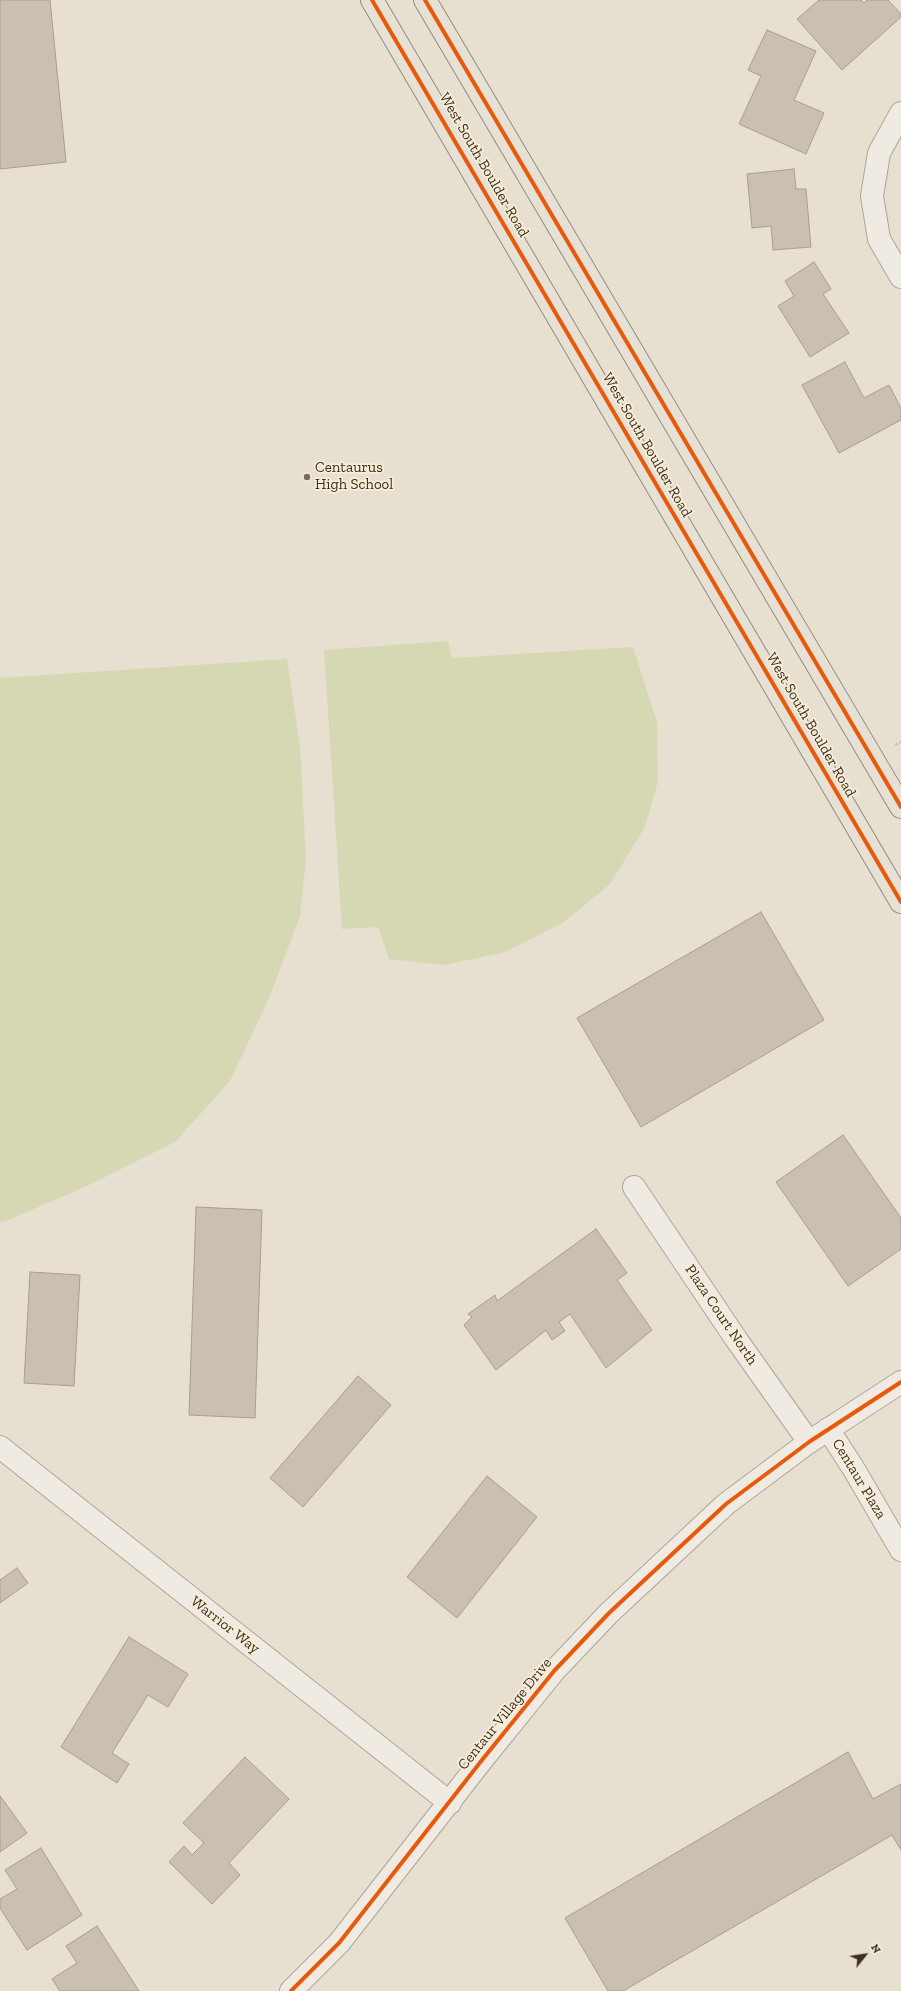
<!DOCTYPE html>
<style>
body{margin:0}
#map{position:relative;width:901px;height:1991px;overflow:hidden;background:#e7e0d1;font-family:"Zilla Slab",serif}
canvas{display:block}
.north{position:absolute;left:845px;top:1935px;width:40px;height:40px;-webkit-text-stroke:3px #f7eed8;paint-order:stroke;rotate:60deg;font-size:11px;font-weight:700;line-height:16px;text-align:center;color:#3d2e20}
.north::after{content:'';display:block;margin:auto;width:14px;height:18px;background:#3d2e20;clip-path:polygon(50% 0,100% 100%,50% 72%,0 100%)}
</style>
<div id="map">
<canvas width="901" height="1991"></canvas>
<div class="north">N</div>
</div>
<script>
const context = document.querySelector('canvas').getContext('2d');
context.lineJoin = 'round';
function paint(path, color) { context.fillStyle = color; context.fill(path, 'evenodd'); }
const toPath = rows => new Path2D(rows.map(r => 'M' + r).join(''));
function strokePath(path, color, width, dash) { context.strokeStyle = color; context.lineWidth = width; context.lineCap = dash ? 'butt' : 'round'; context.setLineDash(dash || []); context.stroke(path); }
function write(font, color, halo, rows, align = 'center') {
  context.font = font + ' "Zilla Slab",serif'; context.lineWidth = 3.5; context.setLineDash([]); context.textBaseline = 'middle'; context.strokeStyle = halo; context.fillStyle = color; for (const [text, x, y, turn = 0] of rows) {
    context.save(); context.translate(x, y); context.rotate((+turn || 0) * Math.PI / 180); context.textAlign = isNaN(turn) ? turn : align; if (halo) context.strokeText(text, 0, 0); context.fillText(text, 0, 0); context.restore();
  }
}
paint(toPath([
 [448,641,452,658,633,647,657,722,658,781,645,827,610,884,564,922,505,952,445,965,389,959,378,927,342,929,324,650],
 [287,659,300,746,306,860,300,916,269,998,230,1081,175,1142,87,1186,6,1221,0,1222,0,678]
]), '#d6d7b3');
const building = toPath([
 [0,0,50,0,66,162,0,169,0,0],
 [819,0,861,0,864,3,867,0,888,0,901,14,901,17,842,70,797,19,819,0],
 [767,30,816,51,794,100,824,113,806,154,739,124,761,76,748,70,767,30],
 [794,169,796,189,806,189,811,247,773,250,771,226,752,228,747,174,794,169],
 [814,262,831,289,823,294,849,333,810,357,778,306,794,296,785,281,814,262],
 [845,362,864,398,889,385,901,408,901,420,839,453,802,385,845,362],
 [761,912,824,1020,641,1127,577,1018,761,912],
 [843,1135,901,1218,901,1249,848,1286,776,1182,843,1135],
 [196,1207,262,1210,255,1418,189,1415,196,1207],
 [596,1229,627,1273,617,1280,652,1330,606,1368,570,1314,559,1322,565,1331,552,1340,546,1330,496,1370,464,1325,472,1317,468,1314,495,1295,497,1301,596,1229],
 [30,1272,80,1275,74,1386,24,1383,30,1272],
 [358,1376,391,1405,303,1507,270,1478,358,1376],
 [487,1476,537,1517,457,1618,407,1577,487,1476],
 [17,1568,28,1583,0,1603,0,1580,17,1568],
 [129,1637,188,1674,168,1707,148,1695,112,1753,129,1764,117,1783,61,1747,129,1637],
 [848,1752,873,1799,901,1784,901,1850,892,1835,623,1991,608,1991,565,1918,848,1752],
 [245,1757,289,1799,229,1863,240,1875,212,1904,169,1862,184,1846,192,1855,204,1843,183,1823,245,1757],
 [0,1796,27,1833,0,1852,0,1796],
 [41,1848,82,1915,27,1950,0,1908,0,1899,17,1889,5,1870,41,1848],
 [97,1926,139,1991,60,1991,52,1979,77,1963,66,1946,97,1926]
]);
paint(building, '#cbbfb2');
strokePath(building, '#a89c90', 1);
const minor = toPath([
 [901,113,879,153,872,196,879,239,901,277],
 [634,1187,736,1339,809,1442],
 [828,1429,855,1471,901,1550],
 [0,1447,450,1803]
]);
const tertiary = toPath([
 [291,1991,339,1943,482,1760,554,1671,609,1613,726,1504,809,1442,901,1382]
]);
const primary = toPath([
 [372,0,901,902],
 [425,0,901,807]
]);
strokePath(minor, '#ada599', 24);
strokePath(tertiary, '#ada599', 24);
strokePath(primary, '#928b80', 24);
strokePath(toPath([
 [895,745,901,742]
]), '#c8c2b9', 2.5, [3, 2]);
strokePath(minor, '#efebe3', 22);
strokePath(tertiary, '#efebe3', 22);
strokePath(primary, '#e6e1d4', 22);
strokePath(toPath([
 [372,0,901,902],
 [425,0,901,807],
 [291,1991,339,1943,482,1760,554,1671,609,1613,726,1504,809,1442,901,1382]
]), '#e8590c', 4);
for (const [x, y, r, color] of [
 [307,477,4,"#786c5e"]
]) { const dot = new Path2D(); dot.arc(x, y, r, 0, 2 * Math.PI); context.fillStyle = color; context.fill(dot); strokePath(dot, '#f7eed8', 1.5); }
write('15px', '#3d2e20', '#f7eed8', [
 ["West South Boulder Road",484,165,60],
 ["West South Boulder Road",647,445,60],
 ["West South Boulder Road",811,725,60],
 ["Plaza Court North",721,1315,56],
 ["Centaur Plaza",859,1479,59],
 ["Warrior Way",225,1625,38],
 ["Centaur Village Drive",505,1714,-51]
]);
write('15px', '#3d2e20', '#f7eed8', [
 ["Centaurus",315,468],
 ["High School",315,485]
], 'left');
</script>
